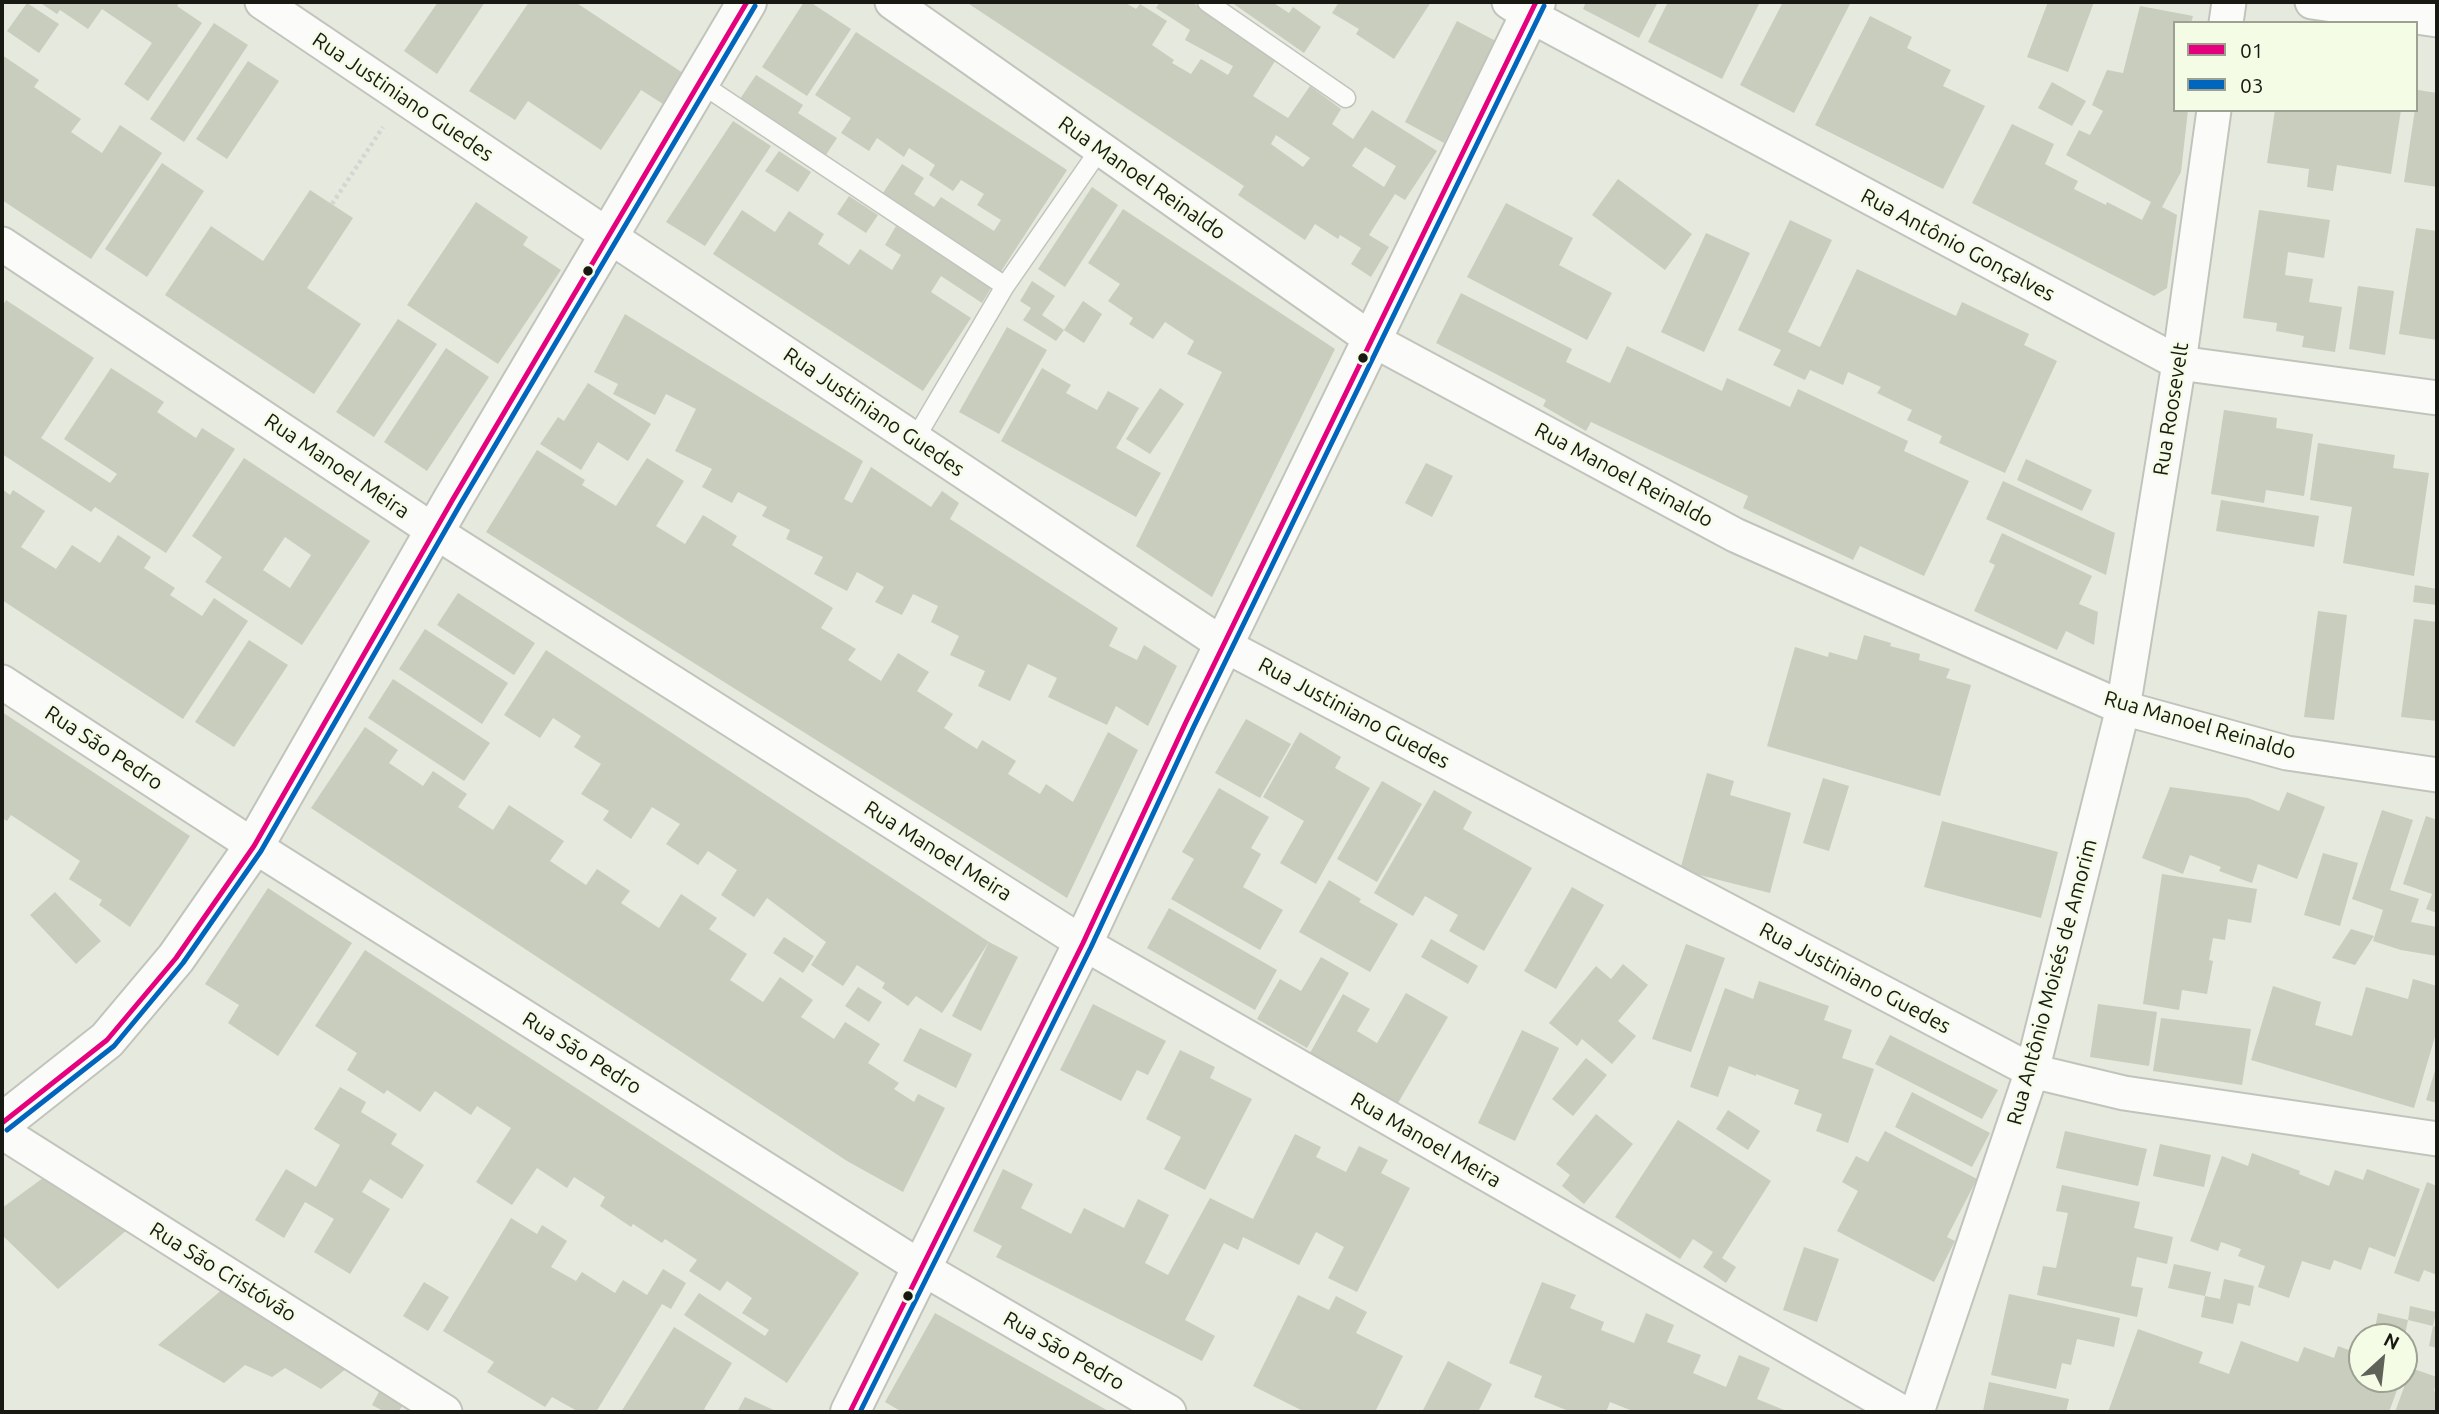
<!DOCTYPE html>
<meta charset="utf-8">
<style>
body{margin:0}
#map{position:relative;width:2439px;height:1414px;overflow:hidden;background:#e6e9de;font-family:Ubuntu,sans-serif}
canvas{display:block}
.frame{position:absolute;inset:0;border:4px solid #171912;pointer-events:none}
.legend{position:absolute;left:2173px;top:21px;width:245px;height:91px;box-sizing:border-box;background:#f4fce6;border:2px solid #9ca191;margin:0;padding:9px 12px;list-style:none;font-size:21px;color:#171912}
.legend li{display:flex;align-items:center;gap:14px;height:35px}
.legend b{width:35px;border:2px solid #9ca191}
.north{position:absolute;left:2348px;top:1323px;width:70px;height:70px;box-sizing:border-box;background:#f4fce6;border:2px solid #9ca191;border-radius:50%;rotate:27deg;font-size:19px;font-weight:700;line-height:28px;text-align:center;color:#171912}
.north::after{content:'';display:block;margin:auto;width:24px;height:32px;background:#5f6259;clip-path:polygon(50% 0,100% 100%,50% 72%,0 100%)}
</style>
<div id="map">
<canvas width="2439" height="1414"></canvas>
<div class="frame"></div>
<ul class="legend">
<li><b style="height:9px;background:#e5007d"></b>01</li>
<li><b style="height:9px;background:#0065bd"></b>03</li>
</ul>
<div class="north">N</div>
</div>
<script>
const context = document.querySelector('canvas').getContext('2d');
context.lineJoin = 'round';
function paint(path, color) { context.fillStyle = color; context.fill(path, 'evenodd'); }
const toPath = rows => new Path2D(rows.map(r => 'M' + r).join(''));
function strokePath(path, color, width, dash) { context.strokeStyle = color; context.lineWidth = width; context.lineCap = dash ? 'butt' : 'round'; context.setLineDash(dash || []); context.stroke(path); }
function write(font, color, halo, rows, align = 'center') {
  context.font = font + ' Ubuntu,sans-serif'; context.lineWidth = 5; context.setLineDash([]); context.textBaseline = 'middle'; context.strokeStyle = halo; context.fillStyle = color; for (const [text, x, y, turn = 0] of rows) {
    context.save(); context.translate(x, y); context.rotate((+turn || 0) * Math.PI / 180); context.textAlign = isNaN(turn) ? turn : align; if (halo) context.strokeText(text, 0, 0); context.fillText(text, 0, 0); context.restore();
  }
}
paint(toPath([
 [39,2,180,2,177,6,202,23,148,101,124,84,152,43,102,9,88,29,60,10,57,14],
 [438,2,485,2,437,74,404,51],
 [529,2,575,2,683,73,663,104,641,90,601,150,528,101,515,120,469,91],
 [804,2,810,2,851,29,807,96,762,67],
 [966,2,1124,2,1136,9,1140,4,1167,21,1152,45,1174,60,1172,63,1191,74,1201,59,1228,75,1233,66,1185,40,1190,30,1156,8,1160,2,1192,2,1275,61,1253,96,1288,118,1310,86,1341,109,1332,124,1353,139,1372,110,1437,151,1405,200,1395,194,1369,235,1389,247,1371,277,1351,264,1361,248,1340,235,1338,239,1315,224,1305,240,1238,195,1244,186],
 [1276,135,1310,158,1303,167,1271,144],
 [1365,147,1396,166,1384,187,1352,166],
 [1231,2,1272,2,1289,13,1293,7,1321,27,1304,53],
 [1339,2,1431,2,1394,59,1356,34,1359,29,1332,13],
 [1586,2,1658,2,1639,38,1583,9],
 [1668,2,1760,2,1722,79,1648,42],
 [1783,2,1851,2,1794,113,1740,85],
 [2048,2,2094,2,2068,72,2027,57],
 [27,3,59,24,39,53,7,31],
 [2140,6,2193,16,2191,23,2175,23,2175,110,2188,110,2181,172,2162,207,2177,215,2167,288,2154,296,1972,203,2012,124,2054,144,2045,164,2078,181,2074,189,2106,205,2107,202,2142,220,2151,202,2066,155,2079,130,2090,135,2103,111,2092,105,2107,70,2123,73],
 [1870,16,1912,37,1907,48,1951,70,1943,86,1985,106,1943,189,1815,125],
 [1457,21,1496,41,1444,143,1405,122],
 [214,23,248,45,184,142,150,119],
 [856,32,1067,170,998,276,879,199,902,164,924,178,914,194,934,207,941,197,994,231,1001,220,977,205,984,194,961,180,953,191,929,175,935,165,909,148,904,157,877,138,869,151,841,133,851,118,815,95],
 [2,55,39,80,34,87,81,119,71,132,102,153,120,125,162,153,91,259,2,200],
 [248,61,279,81,227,159,196,139],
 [756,75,803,105,798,113,837,138,824,158,738,102],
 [2052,82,2086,101,2072,126,2038,108],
 [2418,90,2437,93,2437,187,2404,182],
 [2275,110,2401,110,2391,174,2337,165,2333,191,2307,187,2309,169,2267,163],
 [733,121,771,146,705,246,666,222],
 [779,151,811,172,798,192,765,171],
 [162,163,204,191,147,277,105,249],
 [1618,179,1692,234,1665,270,1592,215],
 [1092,187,1118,205,1065,287,1038,269],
 [310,190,353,218,307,288,361,324,314,394,165,295,211,226,263,261],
 [849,196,878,215,866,233,837,214],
 [476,202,528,237,523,245,561,270,498,364,407,305],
 [1506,203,1573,238,1559,265,1612,293,1587,340,1467,277],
 [1123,209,1335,349,1212,597,1136,546,1222,372,1187,354,1194,341,1165,322,1153,339,1129,324,1133,318,1108,301,1120,284,1088,263],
 [742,210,775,232,789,211,824,234,818,244,849,265,860,249,892,270,901,255,885,245,896,226,991,288,982,303,941,276,931,292,971,318,923,391,713,254],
 [2259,210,2330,220,2324,258,2288,252,2285,275,2313,279,2309,302,2342,307,2335,352,2302,347,2304,336,2276,331,2277,323,2243,318],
 [1790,220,1832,240,1788,332,1820,347,1857,269,1956,316,1962,302,2029,334,2024,345,2057,361,2005,473,1939,443,1942,436,1907,420,1912,410,1877,393,1881,387,1848,372,1843,385,1810,370,1805,380,1773,365,1781,350,1738,330],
 [2416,228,2437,231,2437,340,2399,334],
 [1706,233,1750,253,1704,352,1661,332],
 [1032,281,1055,296,1042,315,1064,330,1083,301,1102,314,1084,343,1064,330,1056,341,1023,320,1031,308,1020,301],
 [2358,286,2394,291,2385,355,2349,349],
 [1461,293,1572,349,1566,362,1610,383,1627,346,1722,391,1727,378,1790,407,1798,389,1908,441,1904,451,1969,481,1924,576,1860,546,1853,560,1743,508,1748,496,1591,422,1586,431,1543,406,1546,400,1436,343],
 [6,300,94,358,41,438,110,483,117,474,64,439,111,368,164,402,157,412,196,438,202,428,235,449,166,553,95,507,91,512,2,454,2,307],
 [625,314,863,461,844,499,852,503,871,467,931,507,942,491,959,503,950,519,1118,628,1109,646,1137,660,1144,645,1177,666,1148,726,1116,706,1107,725,1048,697,1057,678,1028,664,1010,701,978,686,985,671,950,655,959,636,931,622,938,606,913,594,902,615,875,602,884,587,857,572,847,591,814,574,823,557,786,539,790,530,762,516,767,507,738,492,732,503,702,487,712,469,675,451,696,409,666,394,655,415,613,394,618,384,594,372],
 [398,319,437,344,374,437,336,412],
 [1007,327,1047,350,999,434,959,412],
 [446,348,489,377,427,471,384,442],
 [1042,368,1071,385,1066,393,1097,410,1108,391,1139,408,1116,448,1161,473,1136,517,1001,441],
 [588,383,651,424,628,461,598,442,581,470,540,444,558,417,564,421],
 [1160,388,1184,404,1150,454,1126,439],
 [2224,410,2277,418,2276,428,2313,434,2304,496,2266,490,2264,503,2211,494],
 [2318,443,2395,455,2393,468,2429,473,2414,576,2343,563,2352,507,2310,500],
 [537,450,585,480,582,485,616,506,647,458,684,481,656,526,685,544,703,515,737,536,732,545,833,608,821,628,856,649,848,660,881,681,898,653,929,672,917,691,953,714,944,728,977,749,982,740,1016,761,1008,774,1040,794,1046,784,1073,802,1108,732,1138,750,1067,898,486,532],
 [244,458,370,541,302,645,205,582,222,557,192,536],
 [285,537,311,555,290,588,263,570],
 [2026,459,2092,490,2082,511,2017,480],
 [1426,463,1453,476,1432,517,1405,503],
 [2003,481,2115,533,2106,575,1986,519],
 [2,489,10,495,13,490,45,511,21,547,56,569,72,545,100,563,118,535,151,557,144,568,175,588,170,595,202,616,214,598,248,621,183,719,2,600],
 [2221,500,2319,516,2314,547,2216,531],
 [2002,533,2092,576,2079,604,2098,612,2094,645,2066,631,2057,650,1974,611,1995,565,1989,562],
 [2415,585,2437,589,2437,605,2413,602],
 [458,593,535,643,514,675,437,625],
 [2318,611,2347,615,2334,720,2304,717],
 [2414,619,2437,622,2435,671,2437,672,2437,721,2401,717],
 [425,629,508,683,482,724,399,669],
 [1864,635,1891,643,1890,646,1920,654,1919,660,1950,669,1946,678,1971,685,1940,796,1767,746,1795,647,1828,657,1829,652,1857,660],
 [249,640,288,665,234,747,195,722],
 [546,650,989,942,942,1013,916,996,908,1006,882,988,885,983,857,965,843,986,811,965,826,942,767,898,754,917,721,895,737,870,708,851,698,865,666,844,680,824,652,807,631,839,603,820,609,811,581,794,601,764,574,747,581,736,553,718,540,738,504,715],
 [393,679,490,743,464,781,368,718],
 [2,712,190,836,130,927,99,905,102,900,69,879,80,861,11,815,7,821,2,818],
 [1246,719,1291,744,1260,798,1215,773],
 [365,727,398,750,389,763,423,786,433,771,467,794,458,807,493,830,509,805,564,841,550,861,586,885,597,869,630,891,621,903,659,928,681,894,717,918,709,929,747,954,730,980,763,1002,780,977,813,1000,801,1017,834,1039,845,1022,880,1044,868,1063,899,1083,894,1089,914,1102,918,1094,945,1108,903,1192,847,1161,311,808],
 [1300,732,1341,757,1335,768,1370,788,1316,884,1280,863,1304,821,1263,797],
 [1707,773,1734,781,1730,795,1791,813,1770,893,1680,870],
 [1823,778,1849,786,1829,851,1803,843],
 [1382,781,1422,804,1377,882,1337,859],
 [2170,787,2248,798,2279,811,2287,792,2325,807,2297,879,2258,864,2252,883,2219,871,2221,867,2190,855,2183,874,2142,858],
 [1219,788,1269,817,1251,848,1261,854,1243,887,1283,910,1260,950,1171,899,1194,859,1182,852],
 [1434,790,1472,812,1463,829,1532,868,1484,951,1449,931,1458,915,1425,896,1413,916,1374,893],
 [2382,810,2413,820,2390,890,2419,899,2411,922,2437,927,2437,956,2401,950,2373,941,2383,910,2352,899],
 [2426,816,2437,820,2437,913,2426,909,2432,894,2403,884],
 [1942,821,2058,852,2041,918,1924,887],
 [2323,853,2358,863,2340,926,2304,915],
 [2162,874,2257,889,2251,923,2228,919,2225,940,2213,938,2209,960,2213,961,2207,994,2182,990,2179,1010,2143,1004],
 [1329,880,1361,899,1359,902,1398,924,1370,972,1299,932],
 [1572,887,1604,905,1556,989,1524,971],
 [268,888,352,943,278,1056,228,1023,239,1005,205,984],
 [55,892,101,941,76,964,30,915],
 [1169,908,1277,970,1255,1010,1147,948],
 [2351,929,2374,936,2355,965,2332,958],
 [784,937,814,956,803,973,773,953],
 [1431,939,1478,966,1468,984,1421,957],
 [989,942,1018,957,981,1031,952,1016],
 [1686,944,1725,958,1691,1052,1652,1039],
 [365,950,859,1273,787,1383,684,1315,699,1293,765,1336,769,1330,742,1313,752,1298,727,1281,720,1291,689,1271,697,1260,665,1239,662,1243,633,1224,631,1227,600,1206,605,1197,574,1177,567,1188,537,1168,512,1205,476,1182,511,1128,477,1106,471,1115,435,1091,420,1112,387,1090,384,1094,347,1070,357,1053,315,1026],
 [1321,957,1349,973,1307,1048,1257,1019,1280,979,1301,991],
 [1623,964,1648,985,1618,1021,1636,1036,1612,1064,1582,1039,1577,1046,1549,1023,1596,966,1611,979],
 [2413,979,2437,986,2437,1030,2414,1108,2251,1060,2273,986,2321,1002,2315,1025,2352,1036,2366,987,2408,999],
 [1759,981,1829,1006,1824,1020,1852,1030,1842,1058,1874,1069,1848,1143,1816,1131,1822,1114,1794,1104,1799,1090,1756,1074,1756,1076,1729,1066,1718,1097,1690,1087,1725,988,1753,999],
 [858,987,882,1002,869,1022,845,1006],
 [1406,993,1448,1017,1398,1103,1310,1053,1343,994,1370,1009,1357,1031,1377,1043],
 [1093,1004,1166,1041,1148,1075,1137,1070,1121,1101,1060,1070],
 [2098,1004,2157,1012,2149,1066,2090,1057],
 [2161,1018,2251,1029,2242,1085,2153,1071],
 [920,1028,972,1054,956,1088,903,1061],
 [1522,1030,1559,1048,1515,1141,1478,1123],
 [1890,1035,1998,1090,1982,1119,1875,1064],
 [1180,1050,1215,1067,1210,1078,1252,1099,1205,1190,1164,1169,1181,1137,1146,1119],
 [1586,1058,1607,1075,1573,1116,1552,1099],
 [2437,1064,2437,1103,2426,1100],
 [340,1087,366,1102,361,1112,397,1134,391,1144,424,1165,402,1199,370,1179,362,1192,390,1209,350,1274,314,1252,334,1219,305,1202,284,1238,255,1220,286,1169,316,1187,340,1145,314,1129],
 [1912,1092,1990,1133,1972,1167,1895,1127],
 [1728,1110,1760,1131,1748,1150,1716,1129],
 [1596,1114,1633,1144,1584,1204,1562,1186,1570,1175,1556,1164],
 [1678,1120,1771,1181,1722,1258,1736,1267,1726,1283,1703,1267,1713,1252,1693,1239,1680,1259,1615,1217],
 [1885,1131,1977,1179,1947,1237,1955,1241,1934,1282,1837,1231,1858,1191,1842,1182,1856,1156,1868,1162],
 [2065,1131,2147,1149,2138,1186,2056,1168],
 [1295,1134,1321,1147,1316,1157,1346,1172,1359,1146,1388,1160,1381,1173,1410,1188,1357,1292,1328,1278,1344,1247,1316,1232,1299,1265,1243,1237,1238,1250,1224,1243,1185,1320,1215,1336,1202,1361,996,1257,1002,1246,973,1231,1003,1169,1033,1184,1021,1208,1071,1234,1084,1208,1124,1228,1138,1199,1169,1215,1145,1263,1168,1275,1210,1198,1253,1219],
 [2160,1144,2211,1155,2204,1187,2153,1176],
 [2252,1153,2300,1171,2299,1174,2329,1186,2335,1170,2363,1180,2367,1169,2420,1189,2395,1257,2369,1247,2361,1270,2334,1260,2330,1270,2302,1261,2289,1298,2258,1287,2265,1266,2238,1256,2241,1249,2221,1242,2218,1251,2190,1241,2222,1156,2248,1166],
 [43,1178,128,1229,58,1289,2,1235,2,1208],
 [2427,1182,2437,1186,2437,1275,2424,1270,2419,1282,2394,1273],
 [2062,1185,2140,1202,2134,1228,2173,1237,2167,1264,2137,1257,2131,1286,2143,1288,2137,1317,2037,1295,2043,1266,2056,1268,2068,1213,2056,1211],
 [511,1218,537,1234,542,1225,567,1241,551,1267,576,1281,582,1272,615,1293,623,1280,647,1295,663,1269,686,1283,671,1309,662,1304,596,1412,579,1412,552,1397,545,1407,487,1372,494,1362,443,1331],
 [1804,1247,1839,1259,1817,1322,1783,1310],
 [2174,1264,2211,1272,2205,1296,2220,1299,2224,1279,2254,1286,2250,1306,2238,1303,2233,1324,2201,1317,2205,1296,2168,1288],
 [424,1282,449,1297,428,1331,403,1316],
 [1542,1282,1576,1295,1570,1308,1604,1322,1601,1330,1634,1343,1646,1313,1674,1325,1667,1342,1701,1355,1693,1373,1726,1387,1739,1355,1770,1368,1757,1399,1789,1412,1635,1412,1610,1402,1606,1412,1571,1412,1534,1397,1542,1376,1509,1363],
 [225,1287,352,1364,321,1389,285,1368,272,1377,245,1365,224,1383,158,1345],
 [2009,1294,2120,1318,2114,1347,2077,1339,2071,1365,2062,1363,2056,1389,1991,1375],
 [1298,1295,1329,1310,1336,1296,1367,1312,1356,1333,1403,1356,1375,1412,1305,1412,1253,1386],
 [2410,1306,2436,1312,2433,1326,2408,1320,2405,1335,2375,1328,2378,1313,2408,1320],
 [935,1313,990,1344,1110,1412,902,1412,885,1402],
 [2433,1326,2437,1327,2437,1348,2429,1346],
 [674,1327,732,1363,704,1409,711,1412,621,1412],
 [2138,1329,2203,1352,2199,1363,2229,1374,2241,1341,2298,1362,2304,1347,2334,1358,2338,1346,2362,1355,2362,1379,2401,1379,2389,1412,2108,1412],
 [1448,1361,1492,1384,1478,1412,1422,1412],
 [2411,1368,2437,1377,2434,1391,2437,1392,2437,1412,2395,1412],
 [1989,1382,2069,1399,2066,1412,1983,1411],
 [383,1384,408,1398,398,1412,385,1412,372,1405],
 [745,1397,778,1412,737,1412]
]), '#c8cdbe');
const service = toPath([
 [1207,2,1346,98],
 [700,83,1005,286],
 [915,439,1005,286,1100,149]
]);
const minor = toPath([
 [262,2,609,236,1224,645,2032,1071,2124,1093,2437,1139],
 [892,2,1371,339,1735,535,2123,708,2287,753,2437,775],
 [1509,2,1529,15,2179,363,2437,398],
 [2312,2,2437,20],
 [2226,23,2229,2],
 [2,244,434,531,1083,943,1902,1412],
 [2,682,254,846,922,1268,1169,1412],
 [2,1132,445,1412],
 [1917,1412,2032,1071,2123,708,2179,363,2214,110]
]);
const primary = toPath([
 [2,1123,107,1040,176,958,254,846,453,499,747,2],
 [850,1412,1083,943,1186,722,1536,2]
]);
strokePath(service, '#c1c4bb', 21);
strokePath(minor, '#c1c4bb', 37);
strokePath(primary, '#c1c4bb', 42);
strokePath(toPath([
 [332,204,383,127]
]), '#d5d6d3', 4.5, [3.5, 3.5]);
strokePath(service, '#fbfcfa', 18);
strokePath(minor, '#fbfcfa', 33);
strokePath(primary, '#fbfcfa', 38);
strokePath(toPath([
 [2,1123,107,1040,176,958,254,846,453,499,747,2],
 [850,1412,1083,943,1186,722,1536,2]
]), '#e5007d', 5);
strokePath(toPath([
 [7,1130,114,1046,183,963,261,851,461,503,755,6],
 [860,1412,1091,947,1194,726,1544,6]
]), '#0065bd', 5);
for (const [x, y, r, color] of [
 [588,271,6,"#171912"],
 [1363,358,6,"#171912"],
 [908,1296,6,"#171912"]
]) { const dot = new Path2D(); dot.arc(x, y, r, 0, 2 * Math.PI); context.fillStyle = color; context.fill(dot); strokePath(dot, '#f4fce6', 2.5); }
write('21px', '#171912', '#f4fce6', [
 ["Rua Justiniano Guedes",403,97,34],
 ["Rua Manoel Reinaldo",1142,178,35],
 ["Rua Antônio Gonçalves",1958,245,28],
 ["Rua Roosevelt",2171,409,-81],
 ["Rua Justiniano Guedes",874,412,34],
 ["Rua Manoel Meira",337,466,34],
 ["Rua Manoel Reinaldo",1624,475,28],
 ["Rua Justiniano Guedes",1354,713,28],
 ["Rua Manoel Reinaldo",2200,725,16],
 ["Rua São Pedro",104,748,33],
 ["Rua Manoel Meira",938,851,32],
 ["Rua Justiniano Guedes",1855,978,28],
 ["Rua Antônio Moisés de Amorim",2052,982,-75],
 ["Rua São Pedro",582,1053,32],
 ["Rua Manoel Meira",1426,1140,30],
 ["Rua São Cristóvão",223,1272,32],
 ["Rua São Pedro",1064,1351,30]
]);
</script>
